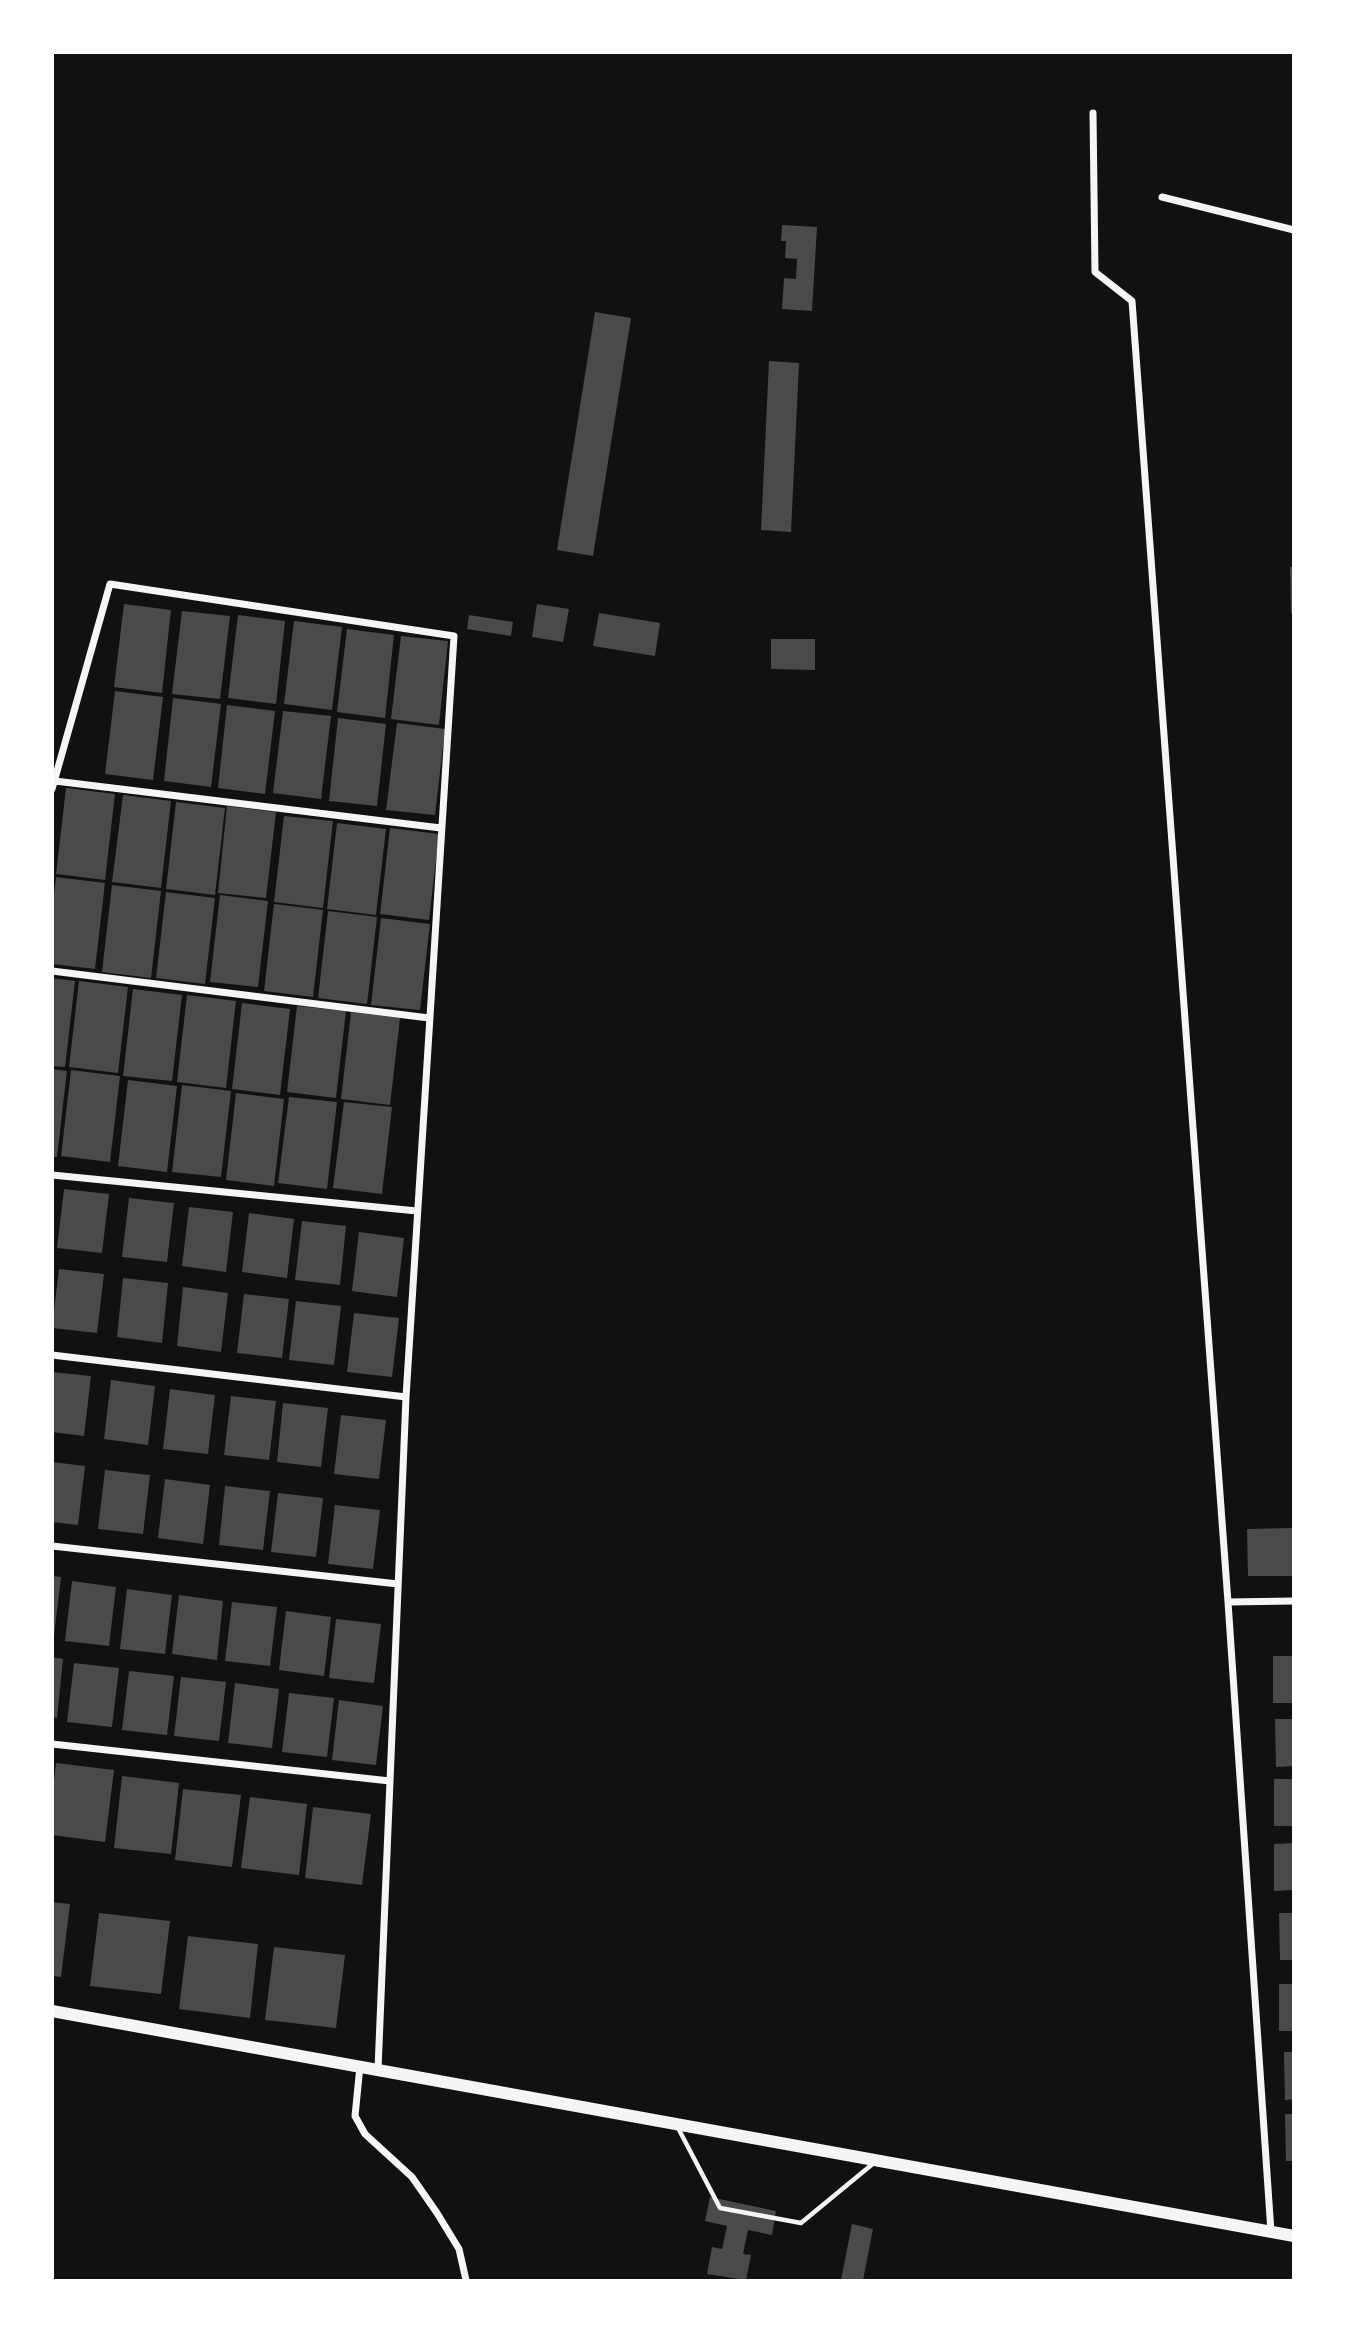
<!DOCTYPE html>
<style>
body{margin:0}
#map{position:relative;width:1346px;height:2333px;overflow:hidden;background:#111;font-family:Georgia,serif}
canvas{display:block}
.frame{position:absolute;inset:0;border:54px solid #fff;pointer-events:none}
</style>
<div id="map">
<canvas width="1346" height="2333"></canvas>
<div class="frame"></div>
</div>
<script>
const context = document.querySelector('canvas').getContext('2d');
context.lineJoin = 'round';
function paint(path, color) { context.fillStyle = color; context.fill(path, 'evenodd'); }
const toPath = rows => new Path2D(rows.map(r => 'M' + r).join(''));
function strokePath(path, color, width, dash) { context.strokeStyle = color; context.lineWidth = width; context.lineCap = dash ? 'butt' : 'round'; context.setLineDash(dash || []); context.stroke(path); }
paint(toPath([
 [782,225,817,227,812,311,782,309,784,278,796,279,797,259,785,258,786,241,781,241],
 [595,312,631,318,593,556,557,550],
 [769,361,799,363,791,532,761,530],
 [1290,567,1294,567,1294,614,1291,614],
 [124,604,171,610,162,693,114,687],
 [537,604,569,609,563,642,532,637],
 [182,611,230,616,220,699,172,694],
 [599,613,660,623,655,656,593,646],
 [238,615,285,621,276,704,228,698],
 [469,615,513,622,511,636,467,629],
 [294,621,342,627,332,710,284,704],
 [347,629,394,635,385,718,337,712],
 [401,636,448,641,439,725,391,719],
 [771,639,815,639,815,670,771,669],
 [115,691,163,697,153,780,105,774],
 [173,698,221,704,211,787,164,781],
 [227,705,275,711,265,794,218,788],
 [283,711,331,716,321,799,273,793],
 [338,718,386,724,377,806,329,801],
 [397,723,445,729,435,815,386,810],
 [66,788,115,794,105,880,56,874],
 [123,795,171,801,161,888,112,882],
 [176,802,225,808,215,895,166,889],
 [227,806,276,812,266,898,218,893],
 [284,816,333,821,323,908,274,902],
 [337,823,386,829,376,915,327,909],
 [390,828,439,834,429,920,380,914],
 [56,877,105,883,95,969,52,964,52,912],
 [112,885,161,891,151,978,102,972],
 [166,892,215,898,205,984,156,978],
 [220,895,268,901,258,987,210,982],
 [274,904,323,910,313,997,264,991],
 [328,911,377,917,367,1004,318,998],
 [381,918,430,924,420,1010,371,1005],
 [52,978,75,981,65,1067,52,1066],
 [79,981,128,987,118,1073,69,1067],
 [133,989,182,995,172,1081,123,1076],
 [187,995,236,1001,226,1088,177,1082],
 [242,1003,290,1009,280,1095,232,1089],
 [297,1006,346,1011,336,1098,287,1092],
 [351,1012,400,1018,390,1105,341,1099],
 [52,1069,67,1071,57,1157,52,1157],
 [71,1070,120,1076,110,1162,61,1156],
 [128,1080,177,1086,167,1172,118,1166],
 [182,1085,231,1091,221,1177,172,1172],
 [236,1093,284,1099,274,1186,226,1180],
 [289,1097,337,1102,327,1189,278,1183],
 [344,1102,392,1107,382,1194,333,1188],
 [64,1189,109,1194,102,1253,57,1248],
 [129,1198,174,1203,167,1262,122,1257],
 [189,1207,233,1212,226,1272,182,1266],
 [249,1213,294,1219,287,1278,242,1272],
 [302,1221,346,1226,340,1285,295,1280],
 [359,1232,404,1238,397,1297,352,1291],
 [59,1269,104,1274,97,1333,52,1328],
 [123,1278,168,1283,162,1343,117,1337],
 [183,1287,228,1293,221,1352,177,1346],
 [244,1294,289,1299,282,1358,237,1353],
 [296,1301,341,1306,334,1365,289,1360],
 [354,1313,399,1318,392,1377,347,1372],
 [52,1372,91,1376,84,1436,52,1432],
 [111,1380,155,1386,148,1445,104,1439],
 [170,1389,215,1395,208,1454,163,1449],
 [231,1396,276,1401,269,1460,224,1455],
 [283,1403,328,1408,321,1467,277,1462],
 [341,1415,386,1420,379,1479,334,1474],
 [52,1462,85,1466,78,1525,52,1522],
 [105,1470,150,1475,143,1534,98,1529],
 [165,1479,210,1485,203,1544,158,1538],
 [225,1486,270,1491,263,1550,219,1545],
 [278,1493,323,1498,316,1557,271,1552],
 [335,1505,380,1510,373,1569,328,1564],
 [1294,1528,1294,1576,1248,1576,1247,1529],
 [52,1576,61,1577,54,1636,52,1636],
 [72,1581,116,1587,109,1646,65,1641],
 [127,1589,172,1595,165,1654,120,1649],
 [179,1595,223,1601,217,1660,172,1654],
 [232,1602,277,1607,270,1666,225,1661],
 [286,1611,331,1617,324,1676,279,1670],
 [336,1619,381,1624,374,1683,329,1678],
 [1273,1656,1294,1656,1294,1703,1273,1703],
 [52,1657,63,1659,57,1718,52,1717],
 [74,1663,119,1668,112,1727,67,1722],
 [129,1671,174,1676,167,1735,122,1730],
 [181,1677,226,1682,219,1741,174,1736],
 [235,1683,279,1689,272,1748,228,1743],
 [289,1693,334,1698,327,1757,282,1752],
 [339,1700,383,1706,376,1765,332,1760],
 [1275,1719,1294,1719,1294,1766,1276,1767],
 [56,1763,114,1770,105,1842,52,1835,52,1797],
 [122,1776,179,1783,171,1854,114,1848],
 [1274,1779,1294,1779,1294,1826,1274,1826],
 [183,1789,241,1795,232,1867,175,1860],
 [250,1797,307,1804,299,1875,241,1868],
 [313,1807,371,1814,362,1885,305,1878],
 [1294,1843,1294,1890,1274,1891,1274,1844],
 [52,1902,70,1904,61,1977,52,1976],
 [99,1913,170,1921,161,1994,90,1986],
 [1279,1913,1294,1913,1294,1960,1280,1960],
 [188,1936,258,1944,250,2018,179,2009],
 [274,1947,345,1955,336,2028,265,2020],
 [1279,1984,1294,1984,1294,2031,1279,2031],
 [1284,2052,1294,2052,1294,2099,1285,2100],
 [1285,2114,1294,2114,1294,2161,1286,2161],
 [710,2197,776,2211,772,2235,748,2230,743,2254,751,2255,746,2280,707,2274,712,2247,722,2249,727,2226,705,2221],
 [852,2224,873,2229,863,2280,841,2280]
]), '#4a4a4a');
strokePath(toPath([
 [677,2126,720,2208,801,2223,875,2162]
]), '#f5f5f5', 4.5);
strokePath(toPath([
 [1093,113,1095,272,1132,301,1228,1602,1271,2232],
 [1162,197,1294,230],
 [55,781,441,828],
 [52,789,110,584,454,636,406,1397,378,2069],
 [52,971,429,1018],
 [52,1175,417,1211],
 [52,1355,406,1397],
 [52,1546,398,1584],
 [1228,1602,1294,1601],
 [52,1744,390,1781],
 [360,2066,355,2116,365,2134,412,2177,437,2213,459,2249,466,2280]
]), '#f5f5f5', 7);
strokePath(toPath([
 [52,2011,1294,2236]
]), '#f5f5f5', 12);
</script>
